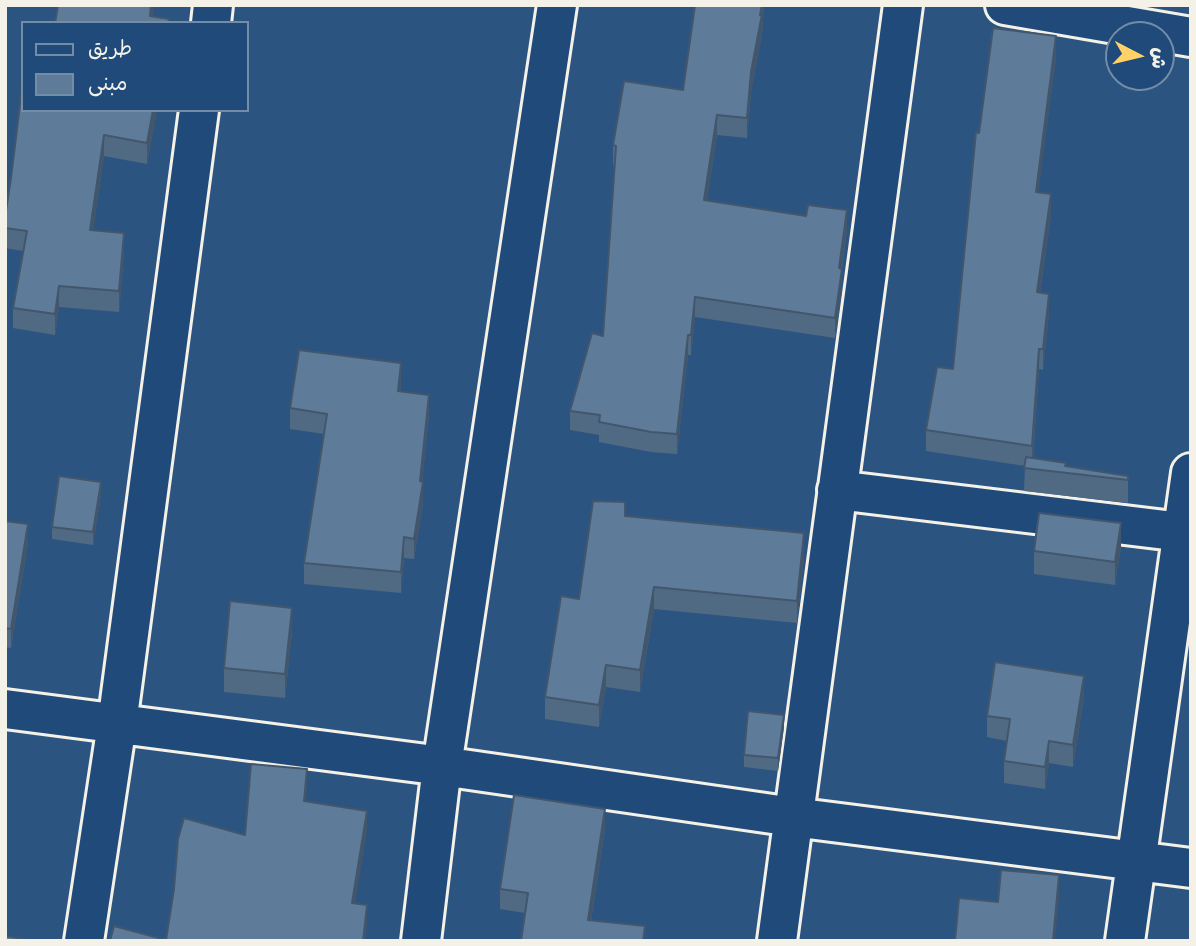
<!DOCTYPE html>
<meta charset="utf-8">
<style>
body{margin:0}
#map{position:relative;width:1196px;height:946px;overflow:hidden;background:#2c5481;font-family:Itim,"Playpen Sans Arabic",sans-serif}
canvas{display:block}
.frame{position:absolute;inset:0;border:7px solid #f4f1e8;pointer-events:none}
.legend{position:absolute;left:21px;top:21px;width:228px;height:91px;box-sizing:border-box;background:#1f4a7a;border:2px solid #748da6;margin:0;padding:9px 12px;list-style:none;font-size:21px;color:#f4f1e8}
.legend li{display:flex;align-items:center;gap:14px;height:35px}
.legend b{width:35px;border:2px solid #748da6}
.north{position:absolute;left:1105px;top:21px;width:70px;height:70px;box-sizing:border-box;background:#1f4a7a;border:2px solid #748da6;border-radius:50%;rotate:97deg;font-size:19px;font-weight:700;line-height:28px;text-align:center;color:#f4f1e8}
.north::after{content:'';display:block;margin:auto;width:24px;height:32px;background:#ffd166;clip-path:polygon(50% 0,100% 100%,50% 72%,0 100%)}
</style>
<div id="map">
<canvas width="1196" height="946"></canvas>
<div class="frame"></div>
<ul class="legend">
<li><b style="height:9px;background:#1f4a7a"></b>طريق</li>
<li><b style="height:19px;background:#5e7b9a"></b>مبنى</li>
</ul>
<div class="north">ش</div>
</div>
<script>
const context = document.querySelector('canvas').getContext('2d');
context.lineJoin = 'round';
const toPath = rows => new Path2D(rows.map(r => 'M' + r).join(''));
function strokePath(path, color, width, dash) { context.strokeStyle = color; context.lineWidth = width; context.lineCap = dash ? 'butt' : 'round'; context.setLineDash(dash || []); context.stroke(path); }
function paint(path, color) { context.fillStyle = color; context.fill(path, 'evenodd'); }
const minor = toPath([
 [1005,5,1191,37],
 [211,23,213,5],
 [837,490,1182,532],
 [5,709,442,766,793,817,1191,868],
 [84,941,117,724,199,110],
 [421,941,442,766,557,5],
 [777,941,903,5],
 [1125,941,1191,473]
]);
strokePath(minor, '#f4f1e8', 44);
strokePath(minor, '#1f4a7a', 38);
paint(toPath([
 [764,5,762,34,751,92,747,138,717,135,707,200,847,230,842,269,842,289,835,338,695,317,691,355,688,355,677,454,651,452,599,442,599,435,570,430,570,411,603,336,615,166,613,165,613,145,683,90],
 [1056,57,1038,192,1051,214,1040,293,1049,314,1043,370,1039,369,1033,458,1066,466,1128,476,1128,503,1024,491,1025,466,926,451,926,430,953,369,979,133],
 [157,110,147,164,104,156,93,230,124,253,119,312,59,307,55,335,13,328,13,308,23,251,5,248,5,217,11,178],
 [401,384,400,392,429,415,422,482,423,503,414,559,404,558,401,593,304,584,304,563,324,434,290,429,290,408],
 [101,495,93,545,52,539,52,527],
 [625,516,804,555,797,623,654,609,640,692,606,687,599,727,545,719,545,697,579,599],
 [5,521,28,543,11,648,5,647],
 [1121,547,1115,585,1034,574,1034,551],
 [292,631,285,698,224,692,224,668],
 [1084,697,1073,767,1049,763,1045,789,1004,783,1004,761,1007,741,987,737,987,716],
 [784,727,778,771,744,767,744,755],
 [605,829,591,921,645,941,525,913,500,909,500,889]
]), '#516a84');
paint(toPath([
 [151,5,154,5,152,23,150,23],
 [762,5,764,5,762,34,751,92,747,138,747,118,751,72],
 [1056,36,1056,57,1036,212,1036,192],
 [153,110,157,110,147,164,147,143],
 [717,115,717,135,704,219,704,200],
 [104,135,104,156,90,251,90,230],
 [1051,194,1051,214,1037,313,1037,292],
 [847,210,847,230,839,288,839,268],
 [124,233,124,253,119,312,119,291],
 [842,269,842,289,835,338,835,318],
 [59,286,59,307,55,335,55,314],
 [1049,294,1049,314,1043,370,1043,349],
 [695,297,695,317,691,355,691,335],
 [688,335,688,355,677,454,677,434],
 [1039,349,1039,369,1032,467,1032,446],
 [401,363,401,384,398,412,398,391],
 [429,395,429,415,420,502,420,481],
 [101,482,101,495,93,545,93,532],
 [423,482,423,503,414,559,414,539],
 [1121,523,1121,547,1115,585,1115,562],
 [28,524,28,543,11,648,11,629],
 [804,533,804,555,797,623,797,601],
 [404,537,404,558,401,593,401,572],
 [654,587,654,609,640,692,640,670],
 [292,608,292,631,285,698,285,674],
 [606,665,606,687,599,727,599,705],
 [1084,676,1084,697,1073,767,1073,745],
 [784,715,784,727,778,771,778,758],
 [1049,741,1049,763,1045,789,1045,767],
 [307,769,307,789,304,821,304,801],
 [605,809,605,829,588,940,588,920],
 [367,811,367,831,352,923,352,903],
 [1059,875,1059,896,1055,941,1053,941],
 [367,905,367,925,365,941,363,941]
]), '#42566c');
const building = toPath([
 [58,5,151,5,150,16,169,19,168,23,55,23,58,5],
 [695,5,762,5,760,15,762,14,751,72,747,118,717,115,704,200,806,216,808,205,847,210,839,268,842,269,835,318,695,297,691,335,688,335,677,434,651,432,599,422,600,415,570,411,592,333,603,336,616,146,613,145,624,81,683,90,695,5],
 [993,28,1056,36,1036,192,1051,194,1037,292,1049,294,1043,349,1039,349,1032,446,926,430,937,367,953,369,976,132,979,133,993,28],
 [23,80,23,110,153,110,147,143,104,135,90,230,124,233,119,291,59,286,55,314,13,308,27,231,5,228,5,217,11,178,23,80],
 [299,350,401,363,398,391,429,395,420,481,423,482,414,539,404,537,401,572,304,563,327,414,290,408,299,350],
 [1026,457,1066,463,1065,466,1128,476,1128,480,1024,468,1026,457],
 [59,476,101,482,93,532,52,527,59,476],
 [593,501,625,502,625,516,804,533,797,601,654,587,640,670,606,665,599,705,545,697,561,596,579,599,593,501],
 [1039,513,1121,523,1115,562,1034,551,1039,513],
 [5,521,28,524,11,629,5,628,5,521],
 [230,601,292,608,285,674,224,668,230,601],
 [995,662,1084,676,1073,745,1049,741,1045,767,1004,761,1010,719,987,716,995,662],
 [748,711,784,715,778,758,744,755,748,711],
 [251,764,307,769,304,801,367,811,352,903,367,905,363,941,110,941,114,926,166,940,174,889,178,839,184,818,245,835,251,764],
 [514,795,605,809,588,920,645,926,643,941,521,941,528,893,500,889,514,795],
 [1001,870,1059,875,1053,941,955,941,959,898,998,902,1001,870],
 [5,936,34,941,5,941,5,936]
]);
paint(building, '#5e7b9a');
strokePath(building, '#42566c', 2);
</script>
